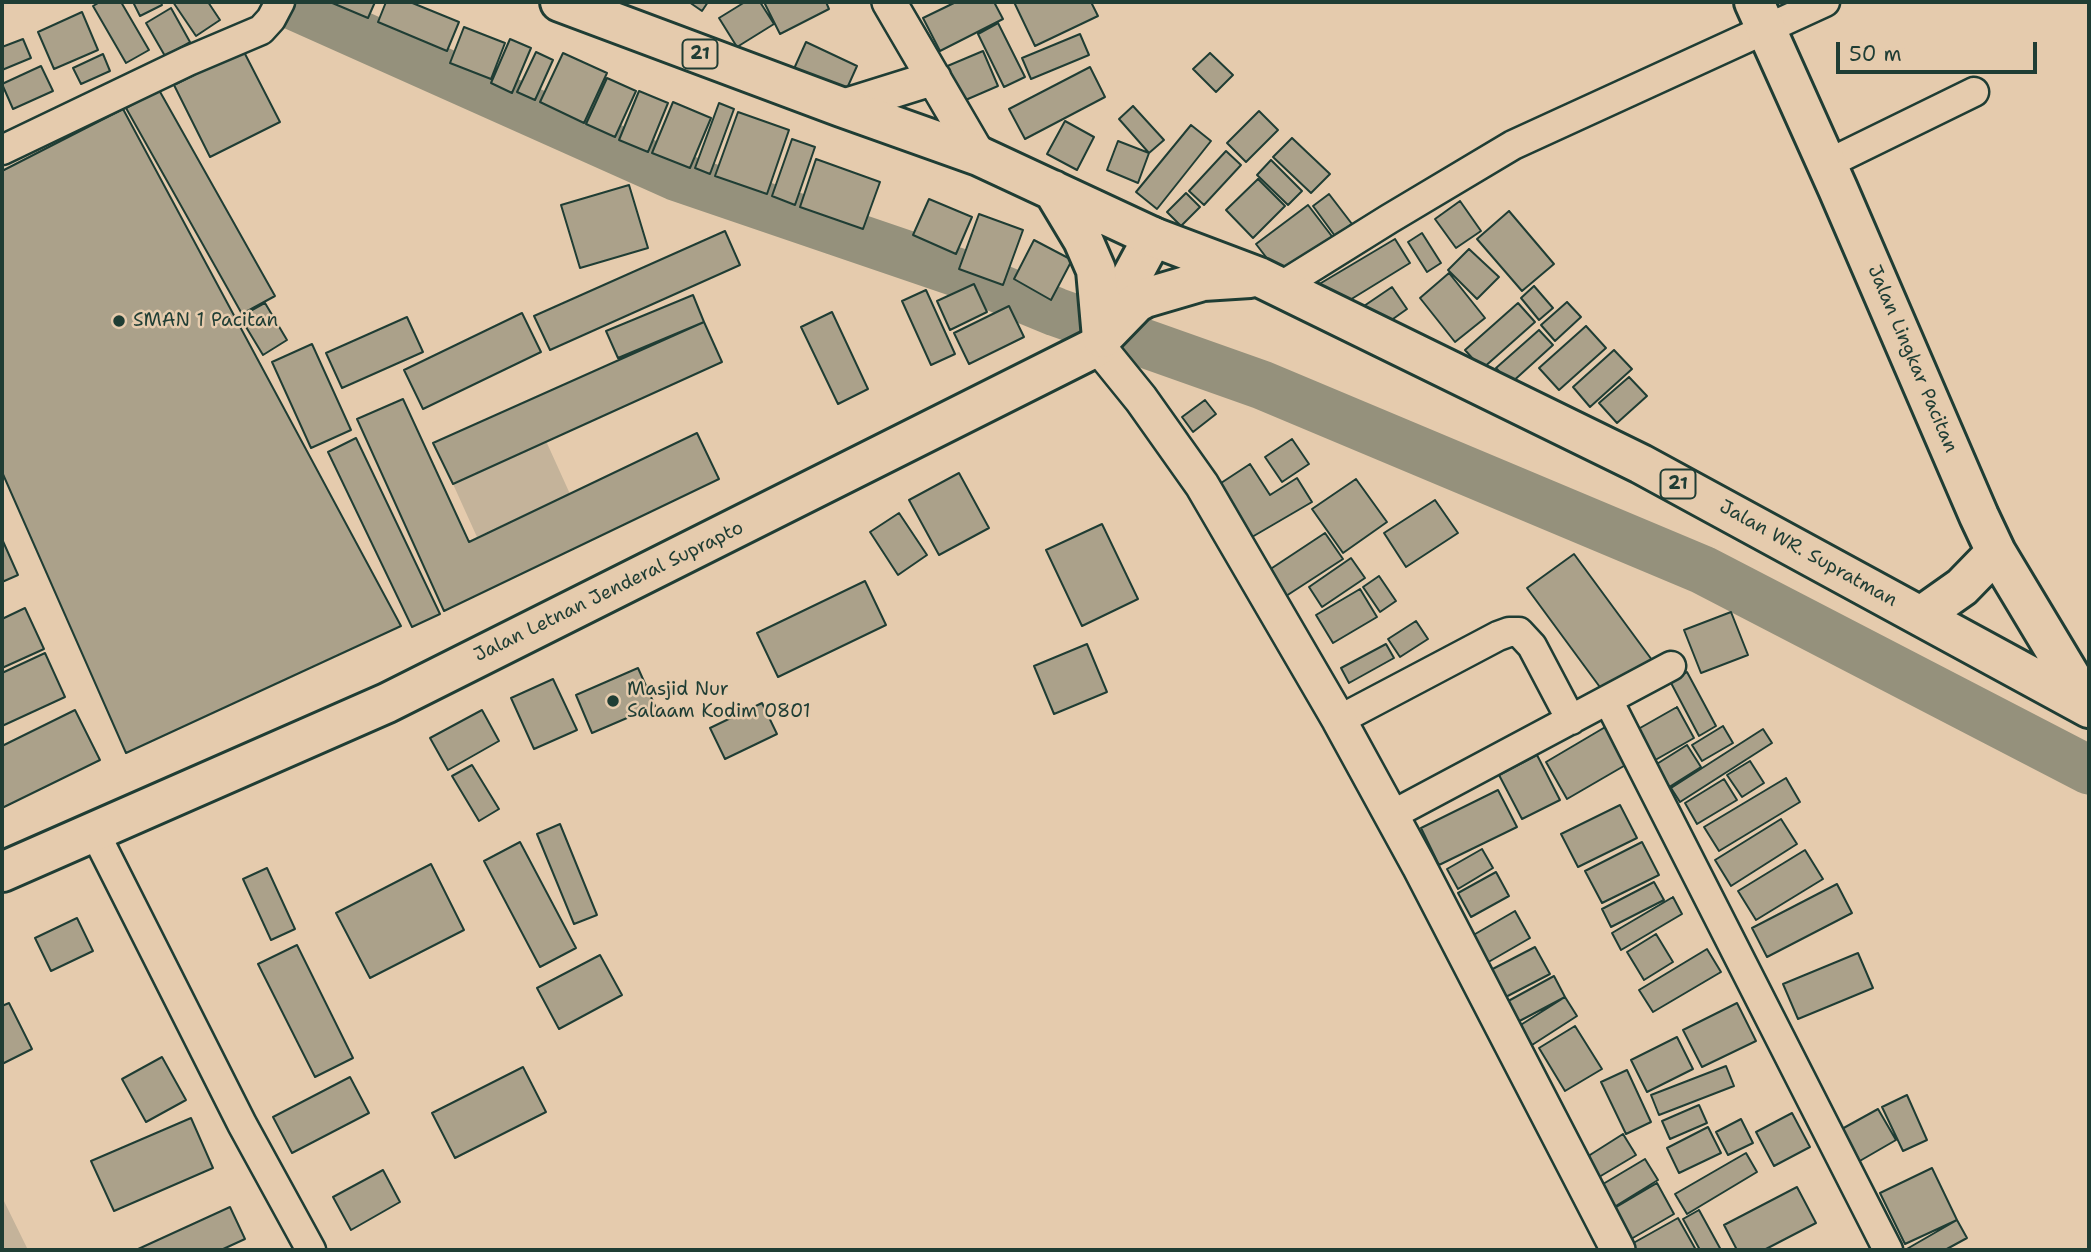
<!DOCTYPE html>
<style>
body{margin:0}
#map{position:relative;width:2091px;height:1252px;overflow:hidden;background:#e5cbad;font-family:"Shantell Sans",sans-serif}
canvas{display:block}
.frame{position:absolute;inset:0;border:4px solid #1f3d34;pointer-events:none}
.scale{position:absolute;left:1836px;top:42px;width:201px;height:32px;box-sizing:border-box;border:4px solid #1f3d34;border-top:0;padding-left:9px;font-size:21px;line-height:24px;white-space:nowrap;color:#1f3d34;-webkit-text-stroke:5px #e5cbad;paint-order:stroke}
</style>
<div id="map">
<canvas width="2091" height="1252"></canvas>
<div class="frame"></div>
<div class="scale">50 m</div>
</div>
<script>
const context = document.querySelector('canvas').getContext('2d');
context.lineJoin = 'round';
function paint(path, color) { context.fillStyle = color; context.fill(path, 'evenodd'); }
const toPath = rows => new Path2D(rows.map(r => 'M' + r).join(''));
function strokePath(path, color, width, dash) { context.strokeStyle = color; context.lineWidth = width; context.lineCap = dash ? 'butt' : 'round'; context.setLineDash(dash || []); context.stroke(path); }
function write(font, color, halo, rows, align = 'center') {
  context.font = font + ' "Shantell Sans",sans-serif'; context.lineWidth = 5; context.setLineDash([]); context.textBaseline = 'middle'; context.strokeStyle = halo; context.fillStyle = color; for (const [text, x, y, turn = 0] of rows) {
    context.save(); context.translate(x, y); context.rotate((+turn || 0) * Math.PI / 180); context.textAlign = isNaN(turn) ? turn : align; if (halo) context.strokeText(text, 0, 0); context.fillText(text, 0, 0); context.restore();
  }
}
paint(toPath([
 [546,441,570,494,477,537,453,484],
 [2,1197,28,1250,2,1250]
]), '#c4b39a');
strokePath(toPath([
 [290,4,675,176,971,277,1056,312,1262,385,1703,570,2089,770]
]), '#95917c', 49);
const building = toPath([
 [100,2,121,2,149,50,126,63,93,6,100,2],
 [133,2,160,2,162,5,140,16,133,2],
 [173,2,208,2,220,20,196,36,173,2],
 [330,2,375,2,368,18,330,2],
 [386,2,410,2,459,22,447,51,378,22,386,2],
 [689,2,708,2,702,11,689,2],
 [745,2,760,2,774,24,737,47,719,18,745,2],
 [764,2,826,2,829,9,780,34,764,2],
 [956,2,994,2,1003,19,940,51,923,18,956,2],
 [1014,2,1091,2,1098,16,1035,46,1014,2],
 [171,8,190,42,165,56,146,23,171,8],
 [82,12,98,50,54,69,38,32,82,12],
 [998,23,1025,77,1004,87,978,34,998,23],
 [464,27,505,43,491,79,450,63,464,27],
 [1080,34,1089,55,1031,79,1022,58,1080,34],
 [23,39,31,58,2,70,2,47,23,39],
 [510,39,531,48,512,93,491,83,510,39],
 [806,42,857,66,844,95,793,71,806,42],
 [243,50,280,122,210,157,174,85,243,50],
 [983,51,998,86,954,105,938,70,983,51],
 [536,52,553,60,535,100,517,92,536,52],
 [563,53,607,73,584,123,540,102,563,53],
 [1210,53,1233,75,1216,92,1193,69,1210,53],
 [103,54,110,71,81,84,73,68,103,54],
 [41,66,53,91,13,109,2,84,41,66],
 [1090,67,1105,97,1025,139,1009,109,1090,67],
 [607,78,636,91,615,137,586,124,607,78],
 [159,90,275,296,242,314,126,108,159,90],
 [639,91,668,103,648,152,619,140,639,91],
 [673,102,711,118,690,168,652,153,673,102],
 [719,103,734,109,710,174,695,168,719,103],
 [1133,106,1164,140,1149,153,1119,119,1133,106],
 [123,109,401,626,126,753,2,472,2,171,123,109],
 [1259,111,1278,130,1246,162,1227,143,1259,111],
 [738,112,789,130,767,194,715,176,738,112],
 [1065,121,1094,137,1077,170,1047,154,1065,121],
 [1191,125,1211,141,1157,209,1136,192,1191,125],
 [1292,138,1330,174,1311,193,1273,157,1292,138],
 [792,139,815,147,795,205,772,196,792,139],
 [1118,141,1149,153,1138,183,1107,170,1118,141],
 [1226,151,1241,165,1204,205,1189,191,1226,151],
 [816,159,880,182,863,229,800,207,816,159],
 [1271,160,1302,191,1288,205,1257,175,1271,160],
 [1258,179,1285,206,1253,238,1226,210,1258,179],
 [629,185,648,248,580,268,561,205,629,185],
 [1186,193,1200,207,1181,226,1167,212,1186,193],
 [1329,194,1352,224,1335,236,1313,206,1329,194],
 [929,199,972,217,956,254,913,235,929,199],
 [1460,201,1481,231,1456,248,1435,219,1460,201],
 [1308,205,1334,239,1282,278,1256,244,1308,205],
 [1509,211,1554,264,1522,291,1477,239,1509,211],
 [979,214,1023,230,1003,285,959,269,979,214],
 [725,231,740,265,550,350,534,316,725,231],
 [1422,233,1441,263,1427,272,1408,242,1422,233],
 [1395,239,1410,263,1332,311,1316,286,1395,239],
 [1034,240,1072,260,1051,300,1014,279,1034,240],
 [1469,249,1499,277,1477,299,1448,270,1469,249],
 [1449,273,1485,318,1455,342,1420,298,1449,273],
 [974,284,987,312,950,330,937,301,974,284],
 [1534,286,1553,308,1539,320,1521,298,1534,286],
 [1392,287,1407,309,1376,331,1361,308,1392,287],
 [926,290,955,354,931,365,902,301,926,290],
 [693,295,704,322,618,358,606,331,693,295],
 [1567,302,1581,317,1555,341,1541,325,1567,302],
 [265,303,287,340,263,355,240,317,265,303],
 [1518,303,1535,322,1482,369,1465,350,1518,303],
 [1009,306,1024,337,969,364,954,333,1009,306],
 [832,312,868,389,838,404,801,327,832,312],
 [522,313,541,352,423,409,404,370,522,313],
 [407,317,423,352,342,388,326,353,407,317],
 [704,322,722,362,453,484,433,443,704,322],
 [1586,326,1606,348,1559,390,1539,368,1586,326],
 [1539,330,1553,345,1510,384,1496,368,1539,330],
 [312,344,351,430,311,448,272,362,312,344],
 [1614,350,1632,369,1590,407,1573,387,1614,350],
 [1629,377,1647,396,1617,423,1599,403,1629,377],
 [403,399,469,542,697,433,719,479,444,611,357,419,403,399],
 [1205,400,1216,414,1193,432,1182,417,1205,400],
 [356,438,440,614,412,627,328,452,356,438],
 [1292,439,1309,464,1282,482,1265,457,1292,439],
 [1250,464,1270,495,1297,478,1312,502,1252,537,1218,485,1250,464],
 [959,473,989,528,939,555,909,500,959,473],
 [1356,479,1387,522,1343,553,1312,509,1356,479],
 [1435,500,1458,533,1406,567,1384,533,1435,500],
 [899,513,927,555,898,575,870,532,899,513],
 [1102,524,1138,599,1082,626,1046,550,1102,524],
 [1325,533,1343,559,1283,598,1266,572,1325,533],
 [2,539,18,575,2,582,2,539],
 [1574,554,1652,660,1605,694,1527,588,1574,554],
 [1351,558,1365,578,1322,607,1309,587,1351,558],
 [1379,576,1396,601,1380,612,1363,587,1379,576],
 [865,581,886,625,778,677,757,633,865,581],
 [1360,589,1377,617,1333,643,1316,615,1360,589],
 [25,608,44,649,2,668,2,619,25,608],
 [1731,612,1748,655,1701,673,1684,630,1731,612],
 [1416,621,1428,639,1400,657,1388,639,1416,621],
 [1087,644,1107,692,1054,714,1034,666,1087,644],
 [1386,644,1394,658,1349,683,1341,668,1386,644],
 [45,653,65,697,2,726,2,673,45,653],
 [638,668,655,706,592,733,576,695,638,668],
 [1687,672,1716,726,1699,736,1670,681,1687,672],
 [553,679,577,730,534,749,511,698,553,679],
 [762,703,777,734,725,759,710,728,762,703],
 [1677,707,1694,738,1650,763,1633,732,1677,707],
 [75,710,100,760,2,808,2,746,75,710],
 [482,710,499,741,448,770,430,738,482,710],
 [1607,726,1629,763,1567,799,1546,762,1607,726],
 [1723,726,1733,743,1702,761,1692,745,1723,726],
 [1763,729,1772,743,1680,802,1671,788,1763,729],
 [1687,745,1701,767,1666,789,1652,767,1687,745],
 [1537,755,1560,800,1522,819,1499,775,1537,755],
 [1750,761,1764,783,1742,797,1727,775,1750,761],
 [472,765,499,809,479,821,452,776,472,765],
 [1786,778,1800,802,1719,851,1704,827,1786,778],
 [1724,779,1737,800,1697,824,1685,803,1724,779],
 [1498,790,1517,827,1439,865,1421,828,1498,790],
 [1620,805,1637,838,1578,867,1561,834,1620,805],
 [1781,819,1797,844,1731,886,1715,860,1781,819],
 [560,824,597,915,574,924,537,834,560,824],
 [520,842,576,948,540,967,484,861,520,842],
 [1642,842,1659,875,1602,903,1585,871,1642,842],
 [1482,849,1493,868,1458,889,1447,869,1482,849],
 [1805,850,1823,879,1756,920,1738,891,1805,850],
 [431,864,464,930,370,978,336,913,431,864],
 [267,868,295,929,271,940,243,879,267,868],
 [1496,872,1509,896,1471,917,1458,893,1496,872],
 [1654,882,1664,900,1611,927,1602,909,1654,882],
 [1837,884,1852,913,1767,957,1752,928,1837,884],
 [1673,897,1682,914,1621,950,1612,933,1673,897],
 [1515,911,1530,938,1485,964,1470,937,1515,911],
 [77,918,93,951,51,971,35,938,77,918],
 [1656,934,1673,962,1644,980,1627,952,1656,934],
 [297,945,353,1058,315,1077,258,964,297,945],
 [1535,947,1550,974,1498,1001,1483,974,1535,947],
 [1707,949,1721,972,1653,1012,1639,990,1707,949],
 [1858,953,1873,988,1798,1019,1783,984,1858,953],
 [600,955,622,995,559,1029,537,988,600,955],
 [1554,976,1565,997,1512,1025,1501,1005,1554,976],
 [1565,997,1577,1016,1532,1045,1519,1026,1565,997],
 [9,1003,32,1049,2,1064,2,1006,9,1003],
 [1737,1003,1756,1041,1702,1067,1683,1030,1737,1003],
 [1575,1026,1602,1069,1565,1091,1539,1048,1575,1026],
 [1677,1037,1693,1069,1647,1092,1631,1060,1677,1037],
 [162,1057,186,1100,146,1122,122,1079,162,1057],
 [1726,1066,1734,1086,1659,1115,1651,1095,1726,1066],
 [523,1067,546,1112,455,1158,432,1113,523,1067],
 [1627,1070,1651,1122,1626,1134,1601,1082,1627,1070],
 [350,1077,369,1113,292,1153,273,1117,350,1077],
 [1907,1095,1927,1140,1903,1151,1882,1107,1907,1095],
 [1699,1105,1707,1123,1670,1139,1662,1121,1699,1105],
 [1878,1109,1896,1140,1858,1162,1840,1130,1878,1109],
 [1792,1113,1810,1147,1774,1166,1756,1132,1792,1113],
 [191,1118,213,1168,114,1211,91,1161,191,1118],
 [1741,1119,1753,1143,1728,1155,1716,1132,1741,1119],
 [1708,1127,1721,1153,1679,1173,1667,1148,1708,1127],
 [1623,1134,1636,1155,1594,1180,1582,1160,1623,1134],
 [1746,1153,1757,1172,1687,1214,1675,1194,1746,1153],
 [1645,1159,1658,1180,1611,1209,1598,1187,1645,1159],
 [1932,1168,1957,1220,1905,1244,1880,1193,1932,1168],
 [383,1170,400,1202,351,1230,333,1197,383,1170],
 [1657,1183,1674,1214,1619,1246,1601,1216,1657,1183],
 [1797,1187,1816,1223,1764,1250,1737,1250,1724,1225,1797,1187],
 [230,1207,245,1239,221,1250,136,1250,230,1207],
 [1699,1210,1721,1250,1700,1250,1683,1219,1699,1210],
 [1678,1218,1696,1250,1630,1250,1628,1246,1678,1218],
 [1957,1220,1967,1238,1945,1250,1905,1250,1957,1220]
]);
paint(building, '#aba18a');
strokePath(building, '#1f3d34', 2);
const minor = toPath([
 [2,150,188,61,261,30,271,19,280,2],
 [1827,164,1974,92],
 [1280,287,1389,219,1513,145,1825,2],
 [1608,700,1888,1250],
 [1339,720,1498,636,1509,632,1519,632,1532,646,1571,720],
 [1390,816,1671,666],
 [94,831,242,1124,311,1250]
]);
const tertiary = toPath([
 [889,2,979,156],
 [841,107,934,78],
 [1098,346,1141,399,1202,485,1339,720,1419,866,1618,1250]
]);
const secondary = toPath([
 [2,872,387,703,1098,346,1120,298,1153,237]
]);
const trunk = toPath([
 [560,2,841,107,979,156,1153,237,1259,277,1641,464,2089,708],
 [1754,2,1838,189,1979,516,1996,552,2089,707],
 [1053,190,1083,240,1096,270,1102,338],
 [1102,338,1136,303,1145,298,1203,281,1250,278],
 [1921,616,1962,587,1996,552]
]);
strokePath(minor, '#1f3d34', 33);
strokePath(tertiary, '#1f3d34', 38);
strokePath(secondary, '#1f3d34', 44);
strokePath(trunk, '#1f3d34', 44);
strokePath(minor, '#e5cbad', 28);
strokePath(tertiary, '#e5cbad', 33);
strokePath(secondary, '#e5cbad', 38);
strokePath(trunk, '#e5cbad', 38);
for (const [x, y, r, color] of [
 [119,321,7,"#1f3d34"],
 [613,701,7,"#1f3d34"]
]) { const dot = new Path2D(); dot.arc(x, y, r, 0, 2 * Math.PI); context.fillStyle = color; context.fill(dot); strokePath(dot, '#e5cbad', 2.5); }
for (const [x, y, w] of [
 [700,54,35],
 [1678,484,35]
]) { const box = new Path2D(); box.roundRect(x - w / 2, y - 14.5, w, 29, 5); context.fillStyle = '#e5cbad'; context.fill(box); strokePath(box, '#1f3d34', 2); }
write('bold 18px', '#1f3d34', null, [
 ["21",700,54],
 ["21",1678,484]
]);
write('19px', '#1f3d34', '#e5cbad', [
 ["SMAN 1 Pacitan",133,321],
 ["Masjid Nur",627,690],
 ["Salaam Kodim 0801",627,712]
], 'left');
write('19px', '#1f3d34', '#e5cbad', [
 ["Jalan Lingkar Pacitan",1912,359,67],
 ["Jalan WR. Supratman",1808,554,29],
 ["Jalan Letnan Jenderal Suprapto",609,592,-26]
]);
</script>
